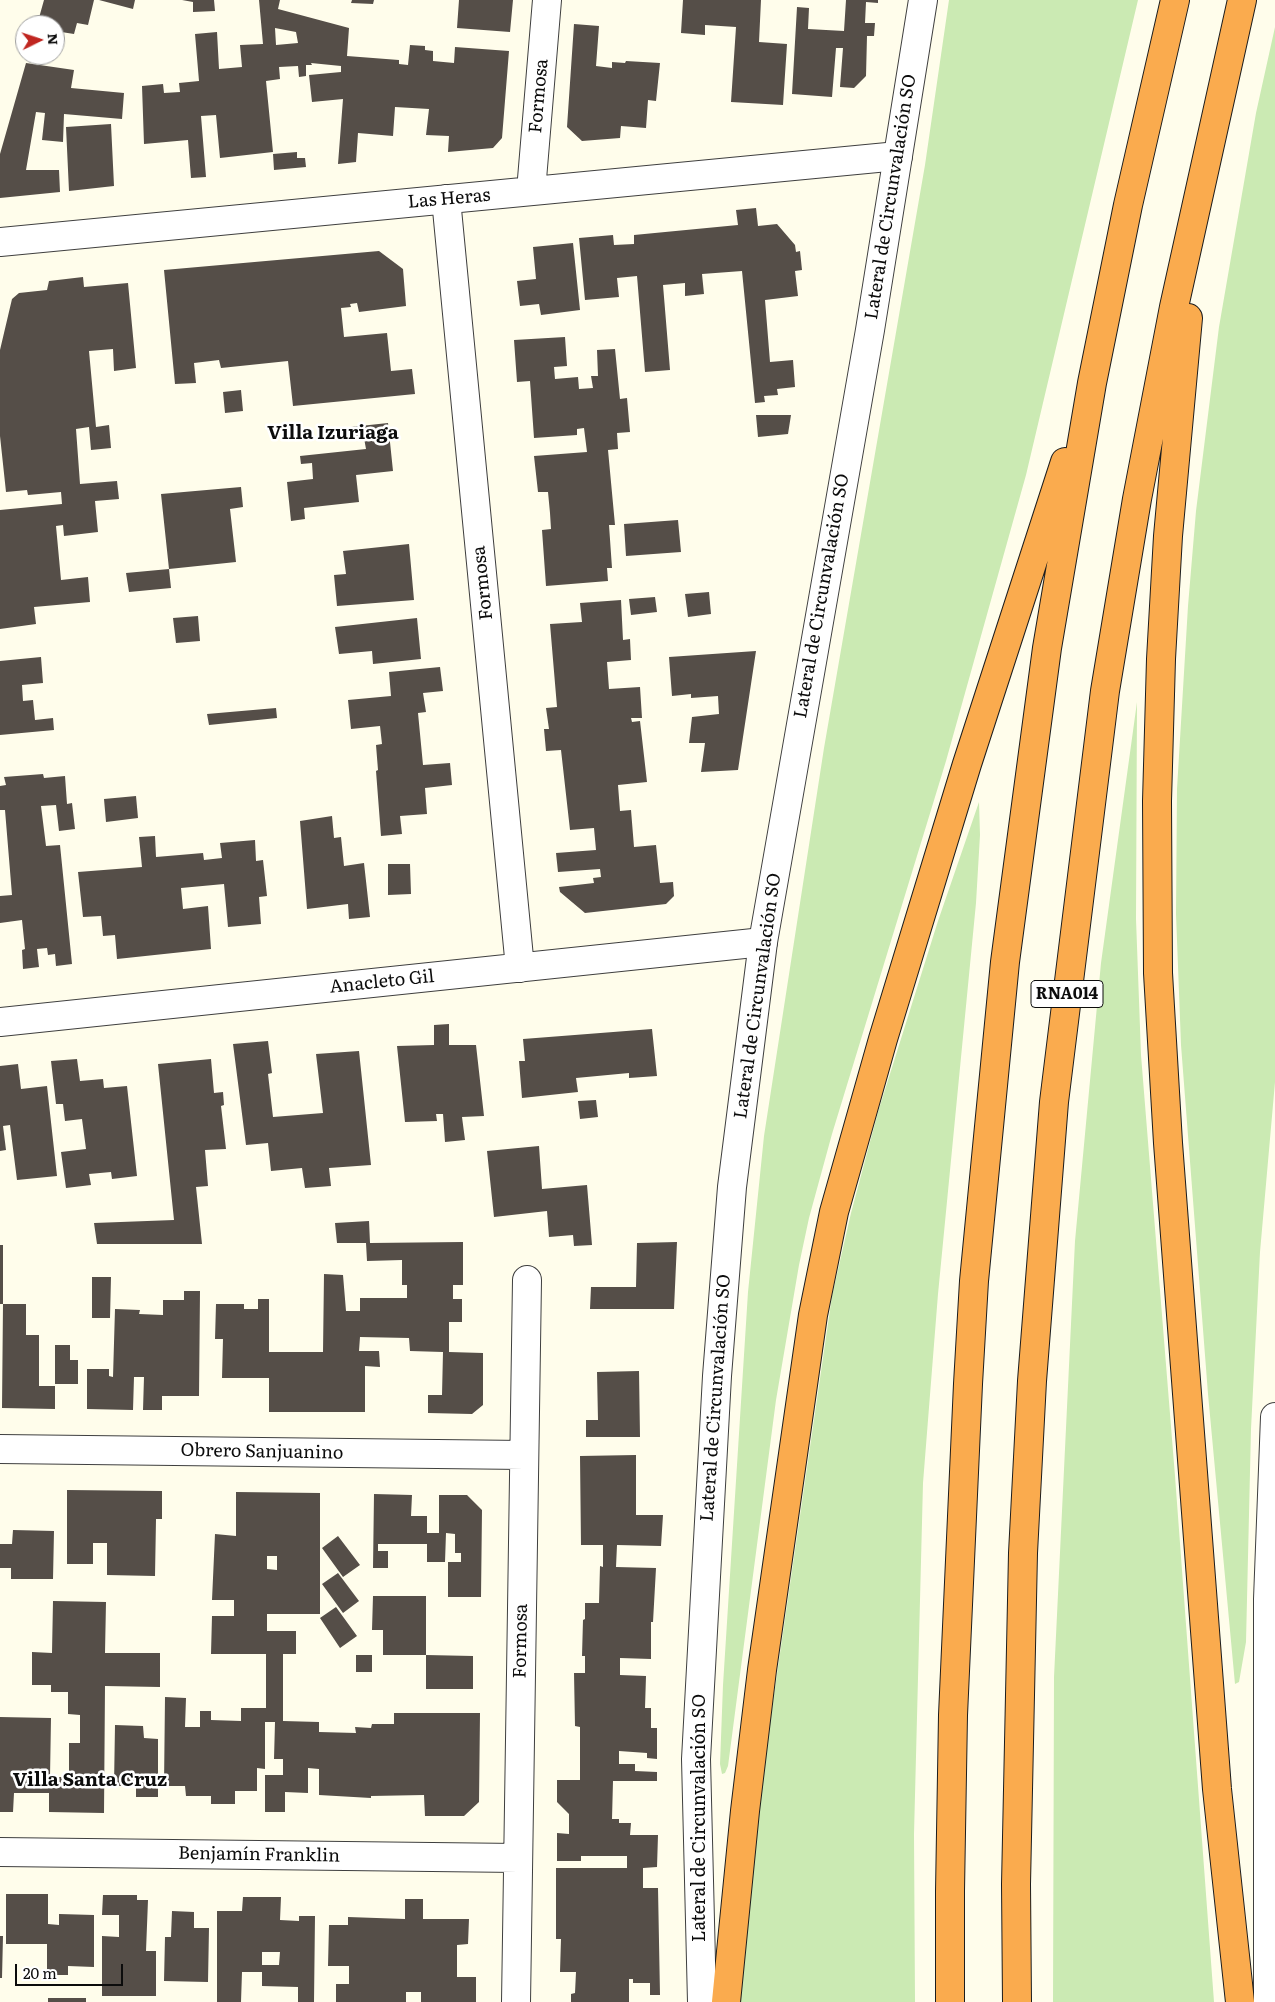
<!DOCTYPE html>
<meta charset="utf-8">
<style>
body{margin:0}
#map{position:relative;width:1275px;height:2002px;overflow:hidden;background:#fffdeb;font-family:Literata,serif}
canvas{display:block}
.north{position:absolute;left:15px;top:15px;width:50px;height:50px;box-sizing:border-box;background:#fff;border:1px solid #9e9e9e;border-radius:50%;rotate:86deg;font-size:14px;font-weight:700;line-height:20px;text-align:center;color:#0c0c0c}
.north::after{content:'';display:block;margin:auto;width:18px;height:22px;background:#c02620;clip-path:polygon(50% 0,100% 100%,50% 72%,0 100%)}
.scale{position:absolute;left:15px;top:1964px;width:108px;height:22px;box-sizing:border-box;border:2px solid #0c0c0c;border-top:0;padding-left:6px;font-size:15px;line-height:18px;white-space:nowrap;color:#0c0c0c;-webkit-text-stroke:4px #fff;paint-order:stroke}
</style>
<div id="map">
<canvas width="1275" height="2002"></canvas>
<div class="north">N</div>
<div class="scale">20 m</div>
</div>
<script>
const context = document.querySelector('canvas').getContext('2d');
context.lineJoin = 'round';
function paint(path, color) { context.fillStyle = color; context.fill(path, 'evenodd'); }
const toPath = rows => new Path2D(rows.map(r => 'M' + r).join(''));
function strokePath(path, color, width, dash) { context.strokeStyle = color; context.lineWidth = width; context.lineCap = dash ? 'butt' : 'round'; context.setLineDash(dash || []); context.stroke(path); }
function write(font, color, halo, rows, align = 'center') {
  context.font = font + ' Literata,serif'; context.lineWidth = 5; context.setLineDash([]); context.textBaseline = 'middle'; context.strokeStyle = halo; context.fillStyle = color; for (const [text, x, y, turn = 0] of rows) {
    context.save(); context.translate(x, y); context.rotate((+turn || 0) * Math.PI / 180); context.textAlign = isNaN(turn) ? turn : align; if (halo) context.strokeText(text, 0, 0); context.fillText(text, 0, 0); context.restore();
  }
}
paint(toPath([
 [949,0,1138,0,1026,475,946,761,832,1134,809,1218,799,1265,776,1400,728,1766,725,1773,722,1774,720,1764,723,1685,748,1292,764,1136,824,748,925,165],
 [1275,27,1275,1082,1260,1252,1251,1429,1246,1642,1239,1682,1235,1684,1208,1394,1181,1045,1176,914,1177,789,1188,606,1196,511,1219,327,1256,113],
 [1137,702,1136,919,1141,1055,1175,1476,1214,2002,1053,2002,1054,1677,1075,1241,1101,963],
 [979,802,980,835,976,903,938,1294,923,1483,914,1834,915,2002,739,2002,762,1777,832,1296,851,1213,878,1112,938,921]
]), '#cbeab3');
paint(toPath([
 [44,0,94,0,88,25,77,23,74,34,55,31,55,25,37,25],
 [99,0,135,0,133,9],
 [182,0,214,0,215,11,193,12,193,2],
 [259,0,280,0,278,9,349,28,347,56,399,60,399,64,408,65,410,45,425,46,425,50,433,51,433,61,454,63,455,47,509,51,502,138,493,148,448,152,449,136,426,135,429,109,395,107,393,136,358,133,356,162,338,164,343,99,312,102,309,75,341,72,341,66,311,63,312,65,306,65,306,76,299,77,298,66,279,67,280,79,266,81,273,152,220,158,216,115,201,116,206,177,191,178,188,140,144,144,142,86,163,84,164,93,180,92,179,83,199,81,195,34,217,32,219,69,242,67,240,45,263,44],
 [275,28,296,32,298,43,276,45],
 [352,0,374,0,373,4,351,3],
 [459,0,513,0,510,32,457,28],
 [683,0,761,0,759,42,787,44,783,105,731,102,736,27,705,25,705,35,681,33],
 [846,0,878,0,878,3,866,2,865,23,875,23,874,36,867,36,866,76,854,88,840,87,843,48,836,48,832,97,792,94,797,7,809,8,808,29,844,31],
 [574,24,599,26,596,66,612,68,612,62,625,63,626,61,660,63,656,101,648,100,646,128,621,126,620,138,582,141,567,127],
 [26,63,74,70,71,88,124,93,122,119,64,114,63,142,42,140,45,113,36,112,26,170,59,170,60,192,0,198,0,154],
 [111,124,114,186,69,191,66,127],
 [297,152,297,158,305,158,306,167,274,170,273,154],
 [756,208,758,226,777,224,795,245,796,252,800,251,802,270,795,271,798,296,765,300,770,362,793,360,795,387,777,389,778,395,764,396,765,402,755,403,742,271,702,274,704,294,685,296,685,283,663,285,670,370,645,372,637,276,617,278,619,297,585,300,579,238,613,235,614,245,634,244,634,235,738,225,736,210],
 [573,243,580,310,541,315,539,304,520,306,517,281,536,279,533,247],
 [379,251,403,269,406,306,359,312,357,303,350,304,351,307,341,308,344,337,387,333,391,371,412,369,415,394,293,406,288,361,221,368,219,360,194,363,196,383,175,384,164,270],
 [83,277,84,287,128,283,136,368,114,371,113,349,89,351,96,427,109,425,111,448,91,450,89,427,76,429,80,484,117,481,119,499,95,501,98,532,64,536,63,525,56,526,61,580,88,577,90,602,34,607,36,624,0,629,0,510,62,504,61,492,28,495,27,490,6,492,0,436,0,350,12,299,19,293,47,290,49,281],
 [565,337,567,366,554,367,555,379,578,377,579,389,593,388,591,376,598,376,597,350,615,349,620,399,627,398,630,432,617,433,618,449,608,450,615,525,609,525,612,568,607,568,608,581,546,586,542,530,551,529,550,513,548,492,538,492,534,456,587,452,584,428,577,429,577,435,534,438,530,381,517,382,514,340],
 [241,390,243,411,225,413,223,392],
 [756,415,791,415,788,434,758,437],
 [388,423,393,471,356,475,359,502,304,508,305,519,291,521,287,482,313,479,312,463,301,464,300,456,366,449,364,438,352,439,351,427],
 [241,487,243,507,230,509,236,562,169,569,161,494],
 [678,520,681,552,626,556,624,524],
 [409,544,414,600,337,606,334,575,346,574,343,551],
 [169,569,171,588,129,592,126,573],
 [709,592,711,614,688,617,685,594],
 [655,597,657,612,631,615,629,599],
 [621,600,623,640,630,639,631,660,607,662,609,689,640,687,642,718,631,718,632,722,640,721,647,782,618,785,620,811,631,810,634,847,656,845,660,883,673,882,674,896,666,904,585,913,560,892,559,887,594,883,593,878,601,877,600,869,558,872,556,853,596,850,594,828,570,830,561,750,546,751,544,729,549,729,546,708,557,707,550,624,582,622,580,603],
 [198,616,200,641,176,643,173,618],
 [417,618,421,659,373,664,372,651,339,654,335,627],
 [756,651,738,770,701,772,705,743,689,743,692,717,719,714,718,696,691,698,691,694,672,696,669,657],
 [41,657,43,683,22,685,23,701,33,700,35,720,53,718,54,730,0,735,0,661],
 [440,667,443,691,423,693,426,712,418,713,423,765,450,763,452,785,425,788,427,814,400,816,402,834,381,836,376,771,378,770,376,745,382,744,380,726,351,729,348,700,391,696,389,672],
 [276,708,277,718,209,725,207,714],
 [43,774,44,778,65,776,67,804,72,803,75,829,59,831,56,805,41,806,46,846,60,845,72,964,56,966,55,954,48,955,47,948,37,949,39,967,23,969,22,950,25,949,22,920,0,923,0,896,12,895,5,810,0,810,0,786,6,785,4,777],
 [136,796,138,818,106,822,104,799],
 [332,816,334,838,341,837,344,866,364,863,370,917,349,919,348,904,307,909,300,821],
 [155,836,156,857,203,853,204,860,222,858,220,843,255,840,256,861,263,860,267,896,259,897,261,924,228,927,224,884,181,888,183,909,208,906,211,949,117,959,115,935,103,936,101,916,83,917,78,872,142,867,139,837],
 [388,864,410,864,411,894,388,895],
 [449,1024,449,1045,476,1045,484,1116,462,1117,465,1140,445,1142,443,1114,436,1114,437,1121,405,1122,397,1046,434,1045,434,1025],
 [652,1029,657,1076,629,1078,629,1073,576,1078,578,1092,522,1098,519,1061,525,1061,523,1039],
 [268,1041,272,1073,268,1074,273,1117,323,1113,316,1054,359,1051,371,1165,329,1168,331,1186,305,1188,302,1168,271,1171,268,1143,246,1145,233,1044],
 [77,1059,80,1081,103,1079,104,1088,127,1086,137,1176,112,1179,111,1172,89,1174,91,1185,66,1188,61,1152,86,1149,82,1119,65,1121,63,1104,56,1104,51,1061],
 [211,1059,214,1093,223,1092,224,1105,221,1106,226,1149,205,1150,208,1186,196,1187,202,1244,97,1244,94,1223,174,1220,158,1064],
 [18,1064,21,1089,47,1086,57,1176,17,1180,10,1125,3,1126,6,1150,0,1151,0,1066],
 [596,1100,598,1117,580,1119,578,1101],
 [539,1146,542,1189,587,1185,592,1245,574,1246,573,1235,549,1237,547,1211,494,1217,487,1151],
 [369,1221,370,1243,463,1242,463,1285,453,1285,453,1299,462,1299,462,1322,449,1322,449,1352,483,1353,483,1405,472,1414,428,1413,428,1395,442,1395,443,1352,410,1351,409,1338,360,1337,359,1351,379,1351,380,1367,365,1366,365,1412,269,1412,269,1378,222,1378,223,1339,215,1339,216,1304,244,1304,244,1309,258,1309,258,1299,269,1299,269,1352,323,1352,324,1274,343,1275,346,1311,360,1311,360,1298,407,1298,407,1285,402,1285,402,1260,367,1261,366,1243,337,1243,335,1223],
 [677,1242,674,1309,590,1309,591,1287,636,1287,637,1243],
 [0,1245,3,1245,3,1304,0,1304],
 [92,1277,111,1277,110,1318,92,1318],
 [184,1291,200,1291,199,1396,162,1396,162,1410,143,1410,144,1377,134,1377,133,1410,87,1409,87,1369,109,1369,109,1376,113,1377,115,1309,140,1310,139,1314,163,1315,163,1300,184,1300],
 [3,1304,26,1304,26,1335,39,1335,39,1386,55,1386,55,1409,2,1408],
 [55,1345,70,1345,70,1360,78,1360,78,1384,55,1384],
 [639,1371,640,1437,586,1437,586,1420,598,1420,597,1372],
 [636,1455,636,1515,663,1515,661,1546,617,1545,616,1567,656,1568,653,1622,651,1622,651,1659,620,1658,620,1675,646,1676,645,1708,651,1708,651,1728,657,1728,657,1759,647,1758,647,1753,619,1751,619,1764,635,1764,635,1771,657,1772,657,1781,613,1781,612,1819,619,1819,619,1823,631,1823,630,1835,658,1835,657,1867,643,1868,643,1888,658,1888,660,1995,650,1995,650,1983,633,1983,633,1979,629,1979,629,2002,571,2002,571,1994,575,1993,576,1972,560,1972,561,1939,556,1939,556,1868,627,1868,627,1856,581,1856,581,1861,557,1861,557,1833,569,1834,569,1814,557,1802,557,1780,580,1780,580,1727,575,1726,574,1673,585,1673,585,1656,582,1656,583,1620,585,1619,585,1603,599,1603,600,1566,603,1567,603,1545,581,1545,580,1456],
 [67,1490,162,1491,162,1519,156,1519,155,1576,107,1575,107,1543,93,1543,93,1564,67,1564],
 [236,1492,320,1493,320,1614,267,1614,267,1631,296,1631,296,1654,283,1654,283,1721,319,1722,319,1732,356,1733,355,1727,371,1728,372,1724,394,1724,394,1713,480,1713,479,1802,464,1816,425,1816,424,1795,371,1796,371,1798,319,1795,319,1769,308,1768,308,1793,285,1792,285,1812,265,1812,265,1775,283,1775,283,1759,274,1759,275,1722,265,1722,265,1769,257,1768,257,1791,235,1791,235,1804,211,1804,211,1796,186,1796,185,1786,164,1786,165,1697,186,1698,185,1727,200,1727,200,1711,211,1711,211,1720,241,1721,241,1708,266,1708,266,1654,211,1654,212,1616,234,1616,234,1600,212,1600,215,1534,236,1536],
 [267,1556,277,1556,277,1570,267,1569],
 [374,1494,412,1495,411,1516,427,1516,427,1533,439,1533,439,1495,467,1495,482,1510,481,1597,448,1597,448,1562,461,1562,461,1553,455,1553,455,1534,446,1533,445,1562,427,1562,427,1544,378,1544,378,1551,388,1551,388,1568,373,1568],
 [13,1530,54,1531,53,1579,11,1579,11,1568,0,1568,0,1544,12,1544],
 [338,1536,360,1565,343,1577,322,1548],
 [338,1573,359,1601,343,1613,322,1584],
 [373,1596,426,1596,426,1655,383,1655,383,1630,372,1630],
 [53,1601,106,1602,105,1653,160,1653,160,1687,105,1686,104,1813,49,1812,49,1793,14,1793,13,1812,0,1812,0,1717,51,1718,50,1777,69,1777,69,1743,80,1743,80,1715,68,1714,68,1692,51,1692,51,1685,32,1685,32,1652,52,1653],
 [336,1607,357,1636,340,1648,320,1618],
 [356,1655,372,1655,372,1672,356,1672],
 [426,1655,473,1656,473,1689,426,1689],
 [115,1725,143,1726,144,1738,158,1739,158,1797,136,1797,136,1786,114,1786],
 [6,1894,48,1894,48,1924,59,1925,59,1914,94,1915,94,1967,68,1966,68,1975,47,1975,47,1944,6,1944],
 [103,1895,137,1895,137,1900,148,1900,146,1951,156,1951,156,1996,102,1996,102,1936,119,1937,119,1915,102,1915],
 [243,1897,281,1897,280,1920,299,1921,299,1916,315,1916,314,2002,298,2002,298,1987,262,1986,262,1972,242,1972,241,2002,217,2002,217,1911,242,1911],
 [262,1952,280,1952,279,1965,262,1965],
 [405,1899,423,1899,423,1919,469,1919,468,1944,457,1945,457,1977,476,1977,476,2002,421,2002,421,1992,406,1992,406,2002,336,2002,336,1984,349,1984,349,1966,328,1966,329,1925,348,1925,348,1917,405,1919],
 [172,1911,194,1912,194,1928,209,1928,208,1982,164,1981,165,1937,171,1937],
 [0,1936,3,1936,2,1978,0,1978],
 [48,1998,86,1998,86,2002,48,2002]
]), '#554e48');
const minor = toPath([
 [531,191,547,0],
 [446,199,520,968],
 [0,242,898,156],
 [0,1022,763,942],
 [0,1449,524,1455],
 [0,1852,518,1858],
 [516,2002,527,1280]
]);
const tertiary = toPath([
 [702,2002,696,1759,717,1376,732,1187,763,942,870,330,923,0],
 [1268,2002,1268,1599,1275,1417]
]);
const motorway = toPath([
 [1188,318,1168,536,1161,659,1157,801,1158,973,1168,1143,1217,1789,1240,2002],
 [726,2002,745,1811,762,1670,813,1315,834,1212,883,1039,967,764,1065,462],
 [950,2002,950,1891,953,1715,968,1384,974,1281,1005,962,1047,648,1092,383,1128,205,1175,0],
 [1017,2002,1016,1884,1023,1553,1032,1381,1054,1102,1105,691,1137,499,1174,307,1242,0]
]);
strokePath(minor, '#3f3f3f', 30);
strokePath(tertiary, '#3f3f3f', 30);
strokePath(motorway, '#1d1d1d', 30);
strokePath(minor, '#fff', 28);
strokePath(tertiary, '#fff', 28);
strokePath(motorway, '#faab4e', 28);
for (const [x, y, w] of [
 [1067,994,72]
]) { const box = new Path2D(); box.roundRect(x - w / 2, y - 13.5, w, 27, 4); context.fillStyle = '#fff'; context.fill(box); strokePath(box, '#0c0c0c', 1); }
write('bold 16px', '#0c0c0c', null, [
 ["RNA014",1067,994]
]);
write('18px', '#0c0c0c', '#fff', [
 ["Formosa",539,96,-85],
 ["Lateral de Circunvalación SO",891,197,-81],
 ["Las Heras",449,199,-5],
 ["Formosa",483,583,-96],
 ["Lateral de Circunvalación SO",822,596,-80],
 ["Anacleto Gil",382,982,-6],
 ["Lateral de Circunvalación SO",758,996,-82],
 ["Lateral de Circunvalación SO",716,1398,-86],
 ["Obrero Sanjuanino",262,1452,1],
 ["Formosa",521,1641,-89],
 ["Lateral de Circunvalación SO",700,1818,-90],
 ["Benjamín Franklin",259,1855,1]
]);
write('bold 19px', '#0c0c0c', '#fff', [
 ["Villa Izuriaga",333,433],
 ["Villa Santa Cruz",90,1780]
]);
</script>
